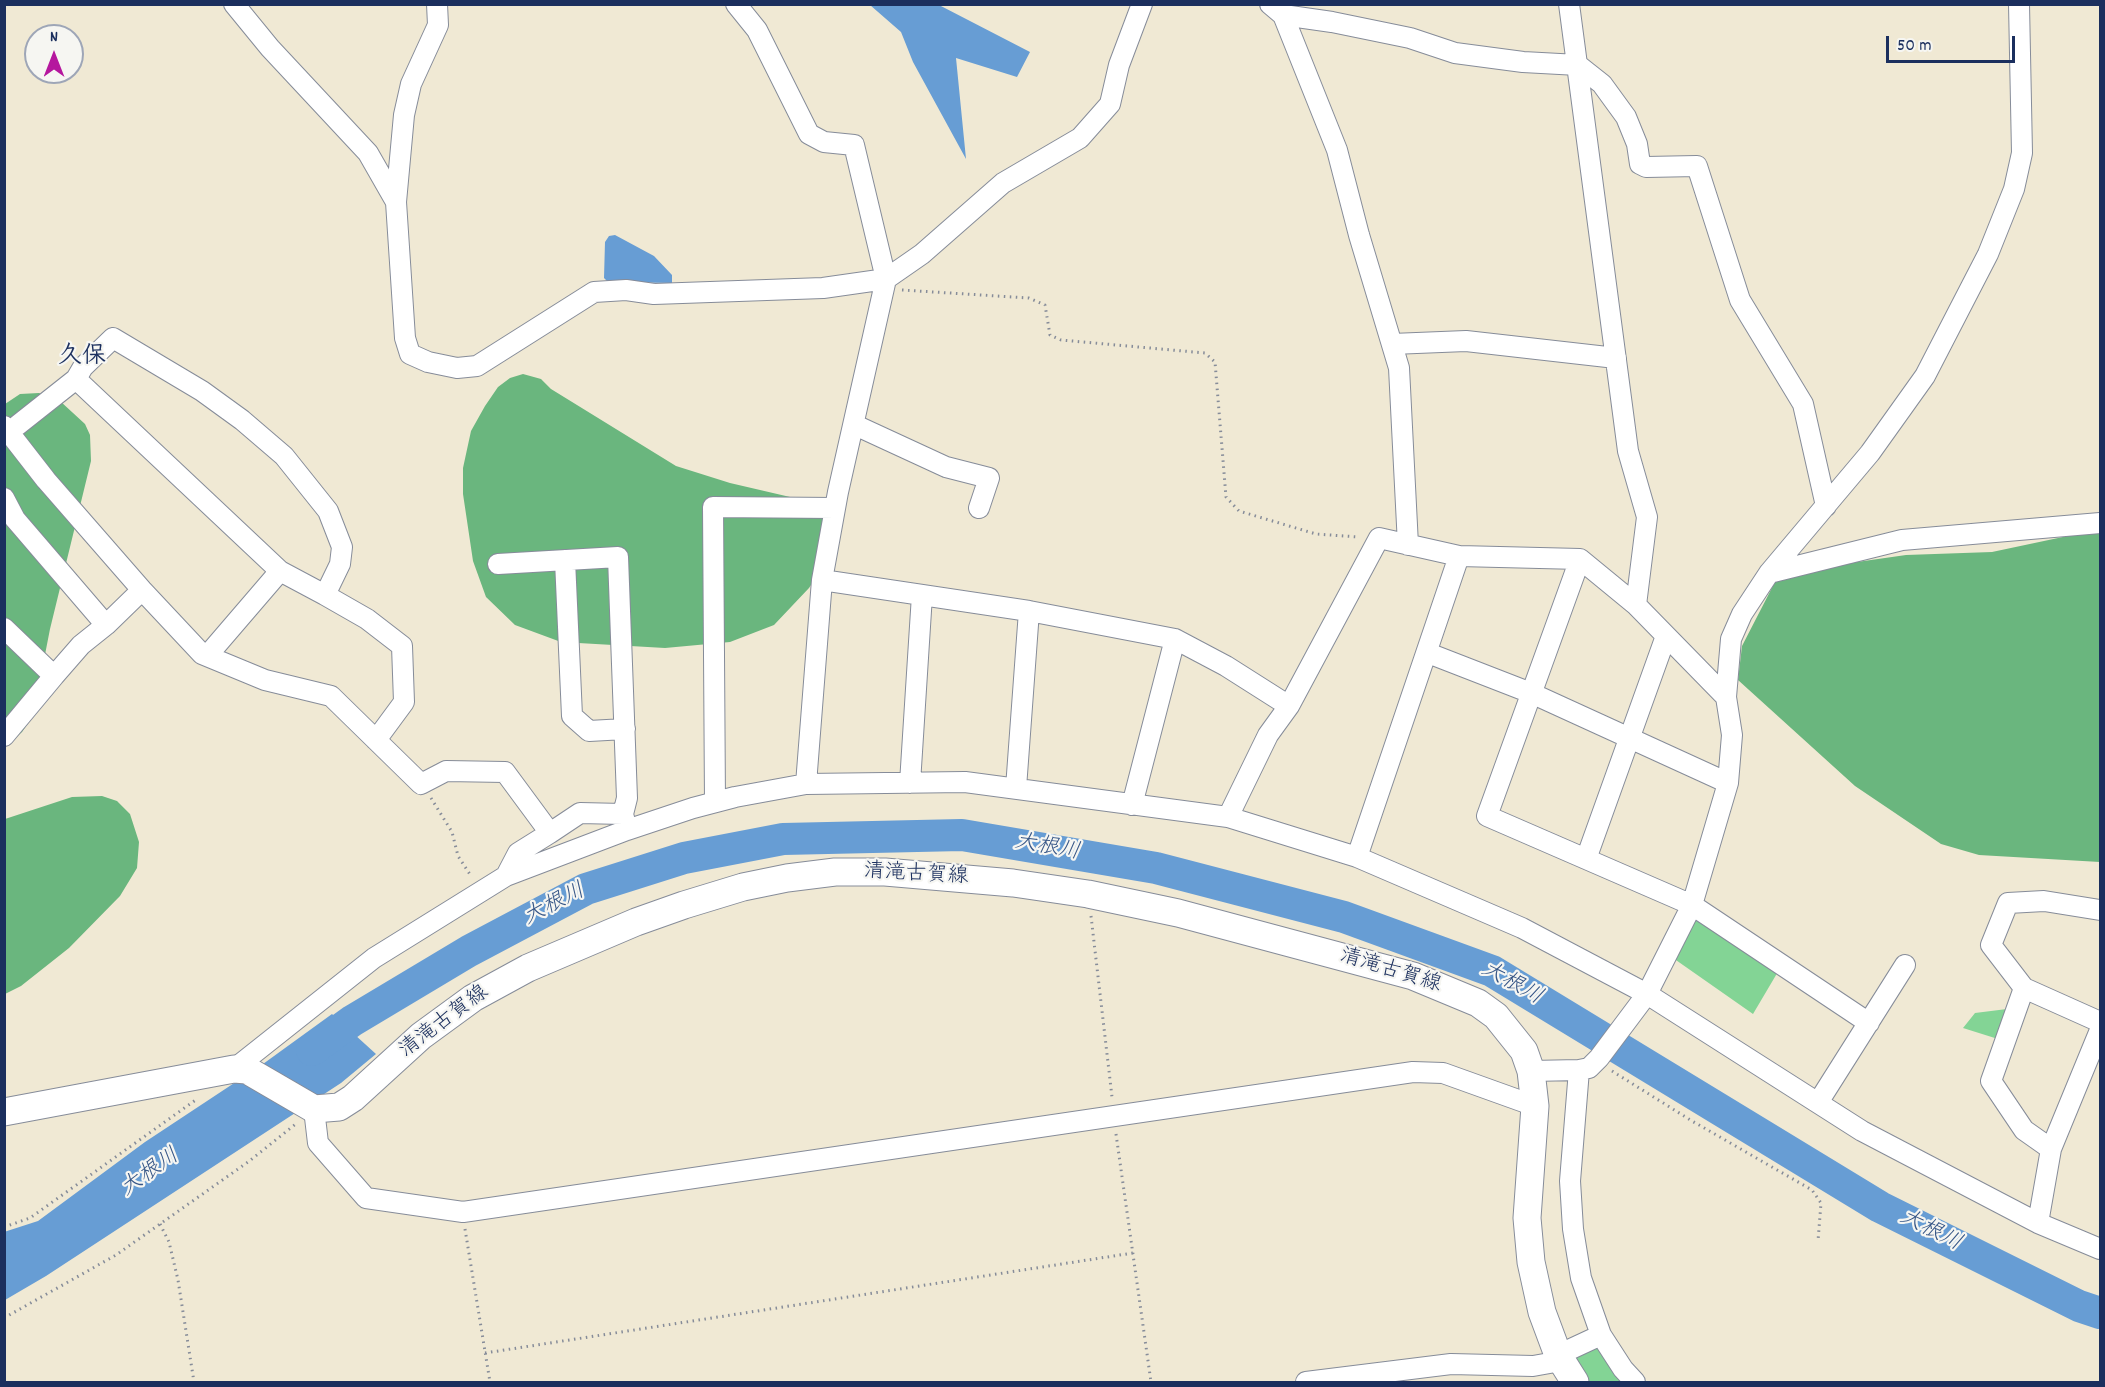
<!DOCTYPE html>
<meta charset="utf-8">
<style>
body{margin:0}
#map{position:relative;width:2105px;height:1387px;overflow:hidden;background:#f0e9d4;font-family:Dekko,sans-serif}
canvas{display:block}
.frame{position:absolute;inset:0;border:6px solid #1b2f5e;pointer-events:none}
.north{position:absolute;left:24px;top:24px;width:60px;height:60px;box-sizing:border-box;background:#f6f6f2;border:2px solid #9ea6b7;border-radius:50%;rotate:0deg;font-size:16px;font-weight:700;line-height:24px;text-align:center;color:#1b2f5e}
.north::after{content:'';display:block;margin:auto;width:21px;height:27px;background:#b5179e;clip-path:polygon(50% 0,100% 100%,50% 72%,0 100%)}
.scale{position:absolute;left:1886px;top:36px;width:129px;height:27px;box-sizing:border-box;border:3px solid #1b2f5e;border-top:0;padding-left:8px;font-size:18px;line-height:21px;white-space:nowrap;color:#1b2f5e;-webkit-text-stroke:4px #f6f6f2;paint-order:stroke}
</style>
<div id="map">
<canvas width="2105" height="1387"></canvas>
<div class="frame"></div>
<div class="north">N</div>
<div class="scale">50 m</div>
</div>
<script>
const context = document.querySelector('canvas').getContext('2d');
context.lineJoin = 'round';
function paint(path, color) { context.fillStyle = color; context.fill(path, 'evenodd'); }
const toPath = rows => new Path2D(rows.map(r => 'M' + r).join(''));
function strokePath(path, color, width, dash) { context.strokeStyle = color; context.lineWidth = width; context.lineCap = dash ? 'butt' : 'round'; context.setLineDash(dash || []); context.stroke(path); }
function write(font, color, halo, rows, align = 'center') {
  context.font = font + ' Dekko,"Klee One",sans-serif'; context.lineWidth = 4.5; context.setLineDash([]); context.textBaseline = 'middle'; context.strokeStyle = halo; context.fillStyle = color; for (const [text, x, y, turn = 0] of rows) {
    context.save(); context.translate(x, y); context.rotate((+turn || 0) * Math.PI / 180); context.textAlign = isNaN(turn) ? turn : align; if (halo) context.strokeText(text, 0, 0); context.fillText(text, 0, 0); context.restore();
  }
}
paint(toPath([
 [1694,917,1779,970,1753,1014,1673,958],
 [2007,1009,1998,1039,1963,1028,1975,1013],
 [1599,1344,1626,1382,1587,1382,1570,1358]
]), '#83d495');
paint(toPath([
 [523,374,541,379,551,389,676,466,730,483,803,500,828,519,827,561,809,588,774,625,730,642,665,648,561,642,515,625,486,597,473,561,463,494,463,468,471,431,485,406,498,387,510,378],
 [39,393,60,401,85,424,90,435,91,461,50,629,33,716,22,732,12,741,5,742,5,404,20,394],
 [2100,533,2100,862,1979,855,1941,844,1855,786,1738,680,1742,646,1776,580,1836,565,1906,555,1992,552,2077,534],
 [102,796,117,801,130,814,139,842,137,868,120,896,69,948,21,986,5,994,5,819,72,797]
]), '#6ab67e');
paint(toPath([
 [870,5,939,5,1030,52,1017,77,956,58,966,159,913,62,901,32],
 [615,235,654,256,672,275,672,283,608,282,604,278,605,242,609,236],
 [332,1014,376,1054,341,1083,46,1276,5,1300,4,1232,38,1221,145,1142,263,1064]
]), '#679dd4');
strokePath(toPath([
 [312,1050,352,1021,469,951,586,889,684,858,783,839,962,835,1156,868,1344,917,1492,971,1880,1207,2079,1306,2100,1313]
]), '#679dd4', 32);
const street = toPath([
 [234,4,270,48,368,153,396,202],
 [437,4,438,25,411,84,404,115,396,202,405,338,410,354,428,362,457,368,477,366,594,292,626,290,654,294,823,288,886,279,922,254,1003,183,1080,138,1110,104,1119,65,1142,4],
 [736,4,757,30,809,134,824,142,854,145,886,279,838,492,822,580,806,784],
 [1270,4,1283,15,1337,150,1359,235,1399,368,1408,545],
 [1569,4,1628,451,1647,517,1636,605],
 [1283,15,1332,22,1410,38,1455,53,1523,62,1578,65,1602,84,1626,117,1637,144,1640,164,1646,167,1697,166,1740,300,1803,404,1826,506],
 [1392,344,1466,341,1616,358],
 [76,379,280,571,325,595],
 [855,425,946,467,989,478,979,508],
 [4,426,46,480,142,590,202,654,265,680,331,696,421,784,446,771,505,772,550,833,580,813,623,814,627,830],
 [9,432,76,379,83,367,113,338,202,391,242,420,284,456,328,511,342,547,340,564,325,595,367,619,402,646,404,702,376,740],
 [4,498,15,519,106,625],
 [1580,559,1487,816,1692,905,1869,1023],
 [565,560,572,716,589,731,625,729],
 [498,564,618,557,627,798,623,814],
 [1769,573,1902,540,2100,523],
 [822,580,1029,611,1175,639,1226,666,1289,706],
 [4,628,54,676,4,736],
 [1428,653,1531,693,1728,783],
 [207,656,280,571],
 [54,676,81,645,106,625,142,590],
 [910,783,922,595],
 [1016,788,1029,611],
 [715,802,713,507,835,508],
 [1132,805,1175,639],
 [1228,817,1268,735,1289,706,1379,538,1459,556,1580,559,1636,605,1726,697],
 [1357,857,1459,556],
 [1586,859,1666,636],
 [506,876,518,853,550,833],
 [2100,910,2044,901,2008,903,1991,945,2024,988,2100,1022],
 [2024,988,1991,1081,2024,1130,2051,1149],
 [234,1069,374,958,506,876,627,830,693,808,735,797,806,784,965,782,1228,817,1357,857,1522,928,1647,994,1862,1131,2038,1223,2100,1249],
 [1579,1070,1570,1181,1573,1229,1581,1278,1601,1335,1623,1369,1635,1382],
 [1531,1071,1579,1070,1589,1068,1599,1058,1647,994,1692,905,1728,783,1732,735,1726,697,1731,639,1742,614,1769,573,1870,453,1925,376,1988,254,2014,189,2022,153,2019,4],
 [1819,1101,1905,965],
 [314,1109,318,1143,366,1198,463,1212,1413,1072,1443,1073,1535,1106],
 [2038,1223,2051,1149,2100,1030],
 [1558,1355,1601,1335],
 [1306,1382,1451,1364,1533,1366,1561,1361]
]);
const secondary = toPath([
 [4,1112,234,1069,247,1070,314,1109,339,1107,353,1098,421,1036,473,998,528,968,636,922,684,905,743,887,787,878,835,872,885,872,1013,883,1088,894,1178,913,1413,976,1478,1003,1496,1016,1524,1051,1531,1071,1535,1106,1527,1218,1531,1262,1542,1312,1558,1355,1575,1382]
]);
strokePath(street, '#868c99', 22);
strokePath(secondary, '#868c99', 29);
strokePath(toPath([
 [902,290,1029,298,1045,305,1050,335,1061,340,1205,353,1215,362,1226,497,1239,511,1316,534,1359,537],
 [431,798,452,832,458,856,471,876],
 [1091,916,1112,1097],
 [1612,1071,1692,1121,1812,1190,1821,1203,1818,1241],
 [1116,1134,1151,1382],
 [160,1224,169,1242,178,1280,194,1382],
 [4,1227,30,1218,197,1099],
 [465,1229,490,1382],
 [4,1318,116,1255,248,1162,297,1123],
 [485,1353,1133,1253]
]), '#868c99', 3, [1.5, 4.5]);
strokePath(street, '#fff', 20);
strokePath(secondary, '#fff', 27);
write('21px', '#1b2f5e', '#f6f6f2', [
 ["清滝古賀線",916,876,3],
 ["清滝古賀線",1390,972,17],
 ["清滝古賀線",445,1023,-37]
]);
write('italic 22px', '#365687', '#f6f6f2', [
 ["大根川",1047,849,10],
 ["大根川",555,906,-27],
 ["大根川",1511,985,29],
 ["大根川",151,1174,-35],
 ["大根川",1930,1232,27]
]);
write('bold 24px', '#1b2f5e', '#f6f6f2', [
 ["久保",82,359]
]);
</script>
